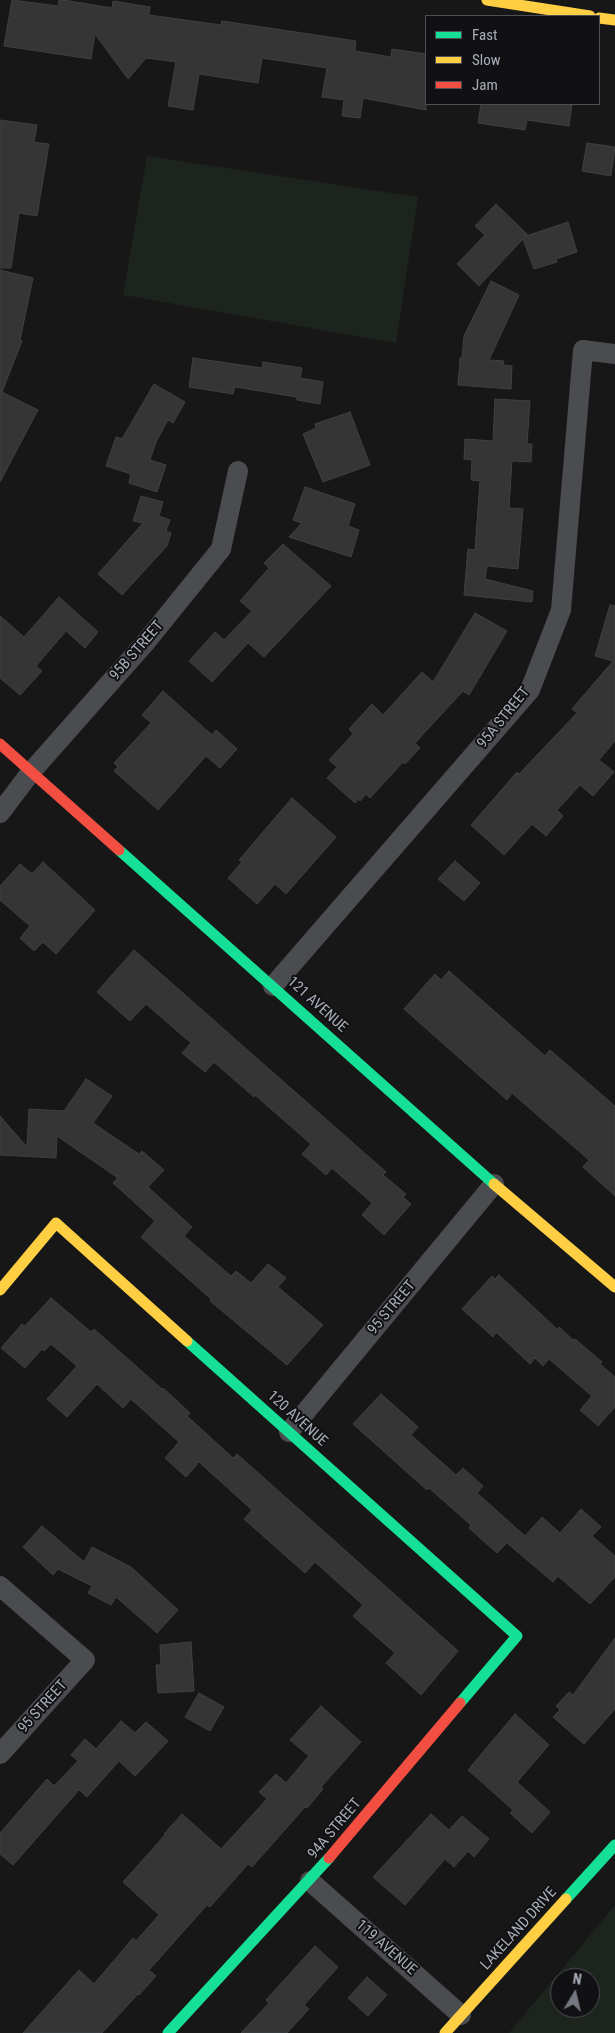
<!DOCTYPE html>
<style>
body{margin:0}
#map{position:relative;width:615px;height:2033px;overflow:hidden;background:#171717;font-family:"Roboto Condensed",sans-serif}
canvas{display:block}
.legend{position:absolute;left:425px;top:15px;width:175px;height:90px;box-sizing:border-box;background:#111113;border:1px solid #4d4f55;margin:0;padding:6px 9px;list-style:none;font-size:15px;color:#a8adb8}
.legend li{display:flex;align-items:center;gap:10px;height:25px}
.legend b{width:25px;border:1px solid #4d4f55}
.north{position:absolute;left:550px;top:1968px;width:50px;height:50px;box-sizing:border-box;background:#111113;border:1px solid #4d4f55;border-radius:50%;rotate:9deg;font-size:14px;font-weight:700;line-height:20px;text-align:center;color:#a8adb8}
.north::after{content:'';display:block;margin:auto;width:18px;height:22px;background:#757880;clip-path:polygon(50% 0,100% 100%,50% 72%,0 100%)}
</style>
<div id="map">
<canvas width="615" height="2033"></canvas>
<ul class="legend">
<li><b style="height:6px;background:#16e098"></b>Fast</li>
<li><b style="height:6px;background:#ffcf43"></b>Slow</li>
<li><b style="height:6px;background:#f24e42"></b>Jam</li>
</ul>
<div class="north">N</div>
</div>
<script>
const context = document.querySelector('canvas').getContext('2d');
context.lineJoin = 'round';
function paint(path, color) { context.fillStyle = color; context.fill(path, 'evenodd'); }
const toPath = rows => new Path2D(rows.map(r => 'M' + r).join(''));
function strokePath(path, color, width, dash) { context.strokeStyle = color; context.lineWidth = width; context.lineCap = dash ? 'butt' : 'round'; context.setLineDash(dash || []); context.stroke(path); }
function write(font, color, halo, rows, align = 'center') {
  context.font = font + ' "Roboto Condensed",sans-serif'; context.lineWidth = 4; context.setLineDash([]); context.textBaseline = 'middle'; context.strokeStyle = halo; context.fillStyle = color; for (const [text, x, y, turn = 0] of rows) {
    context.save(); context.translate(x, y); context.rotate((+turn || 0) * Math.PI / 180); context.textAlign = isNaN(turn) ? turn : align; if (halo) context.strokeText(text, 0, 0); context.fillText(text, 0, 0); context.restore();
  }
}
paint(toPath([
 [147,156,418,197,396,343,123,295],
 [615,1905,615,2033,509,2033],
 [560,1978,590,1978,590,2008,560,2008]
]), '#1d241e');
const building = toPath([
 [12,0,58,6,59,0,64,0,112,8,113,1,150,7,149,15,221,25,222,21,356,41,355,51,391,57,392,49,426,54,426,110,363,98,360,118,342,116,344,100,322,97,327,68,262,58,258,83,199,74,193,110,168,106,176,62,146,58,128,79,95,34,91,59,4,46,12,0],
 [481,104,572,104,569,126,527,120,525,130,478,123,481,104],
 [0,120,37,125,34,142,49,144,37,216,19,213,11,268,0,268,0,120],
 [587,143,615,147,611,176,582,171,587,143],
 [496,204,527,234,526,236,568,222,577,252,556,259,557,262,534,269,523,239,479,286,457,264,485,235,475,226,496,204],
 [0,270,33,278,20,340,22,341,2,392,38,410,0,482,0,270],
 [491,281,519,295,489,360,504,361,503,365,512,366,511,389,458,385,460,358,462,358,464,336,491,281],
 [193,358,262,368,263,362,302,368,300,378,323,382,320,404,297,400,297,397,235,387,233,394,189,387,193,358],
 [154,384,185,402,173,423,168,420,156,442,150,460,166,465,157,492,129,483,131,474,106,466,116,437,122,439,154,384],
 [495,399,530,401,527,444,532,444,531,462,512,461,509,508,523,509,518,569,487,566,485,579,533,591,532,602,464,595,468,549,475,550,480,481,471,480,472,460,464,459,465,439,493,441,495,399],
 [350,412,370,465,323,482,303,434,316,428,315,424,350,412],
 [305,487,355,504,348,526,359,530,351,557,289,537,302,523,293,520,305,487],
 [141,496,163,502,159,516,170,520,166,531,171,533,167,546,122,595,98,574,143,523,133,521,141,496],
 [283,544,331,586,264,657,248,643,212,682,189,661,215,632,224,640,252,611,240,601,269,568,264,563,283,544],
 [59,597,98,632,85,648,66,631,36,666,42,671,20,695,0,678,0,616,24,637,59,597],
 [610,605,615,606,615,741,599,760,614,772,593,796,580,785,557,810,563,816,546,836,532,824,504,855,471,825,517,772,519,774,577,713,572,709,613,661,595,656,610,605],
 [475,613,507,631,469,695,463,691,415,743,420,748,405,764,403,762,370,798,366,794,360,801,358,799,355,803,327,778,337,767,329,760,353,734,349,729,372,704,383,715,422,672,433,682,475,613],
 [163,691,212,735,216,730,237,749,220,768,206,756,158,810,114,771,118,767,114,763,151,723,142,715,163,691],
 [292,798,336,837,286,894,275,884,257,904,228,878,242,862,239,860,292,798],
 [455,861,480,883,464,901,438,879,455,861],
 [43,862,95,910,56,954,43,942,34,951,20,938,30,926,0,900,0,886,20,864,32,874,43,862],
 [134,950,386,1172,383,1175,406,1194,403,1197,411,1204,384,1235,362,1215,372,1203,332,1168,326,1175,302,1154,311,1144,255,1095,254,1097,214,1062,205,1072,182,1053,191,1043,146,1004,130,1021,97,992,134,950],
 [449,971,545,1056,550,1050,615,1106,615,1196,583,1167,589,1160,512,1093,507,1100,404,1009,435,974,441,980,449,971],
 [86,1079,112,1096,93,1123,139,1154,142,1151,164,1170,148,1187,192,1227,184,1236,231,1276,236,1271,251,1283,268,1264,286,1278,278,1287,323,1325,287,1365,210,1301,211,1299,141,1237,155,1221,113,1183,118,1178,57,1136,56,1158,0,1155,0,1116,27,1147,29,1109,64,1111,86,1079],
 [499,1275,557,1329,559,1327,573,1340,575,1339,602,1362,600,1364,615,1377,615,1407,598,1426,580,1410,592,1396,549,1359,543,1366,535,1358,530,1364,496,1332,493,1337,462,1309,492,1276,495,1279,499,1275],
 [51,1298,91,1332,94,1329,162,1389,163,1388,190,1413,187,1416,233,1458,237,1454,458,1651,421,1695,386,1663,395,1653,353,1616,363,1605,315,1562,305,1573,244,1519,252,1510,199,1462,186,1477,165,1458,179,1442,131,1399,123,1408,97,1384,67,1417,47,1399,77,1366,51,1344,44,1351,42,1349,25,1368,1,1348,22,1324,25,1326,51,1298],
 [381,1394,418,1427,411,1435,456,1475,463,1468,483,1486,477,1493,525,1536,542,1517,560,1533,581,1509,601,1527,592,1536,615,1556,615,1577,590,1604,558,1576,553,1582,507,1543,497,1553,469,1528,471,1525,429,1488,427,1490,353,1424,381,1394],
 [42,1526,84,1562,92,1547,131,1567,178,1610,157,1633,116,1597,111,1605,88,1593,92,1586,58,1569,53,1575,23,1547,42,1526],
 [615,1638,615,1709,584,1744,553,1717,560,1710,556,1706,569,1692,573,1695,615,1638],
 [191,1642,194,1691,158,1693,156,1665,161,1665,160,1645,191,1642],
 [199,1693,224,1707,210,1731,185,1717,199,1693],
 [321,1706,361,1742,321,1787,323,1789,307,1808,305,1807,252,1867,248,1864,210,1907,207,1905,149,1970,156,1976,139,1995,138,1994,102,2033,23,2033,79,1970,94,1984,133,1938,136,1941,159,1915,123,1882,165,1835,164,1834,182,1814,221,1849,267,1799,259,1792,276,1774,286,1783,309,1756,290,1740,321,1706],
 [515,1714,549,1745,517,1782,550,1812,532,1833,510,1813,513,1810,468,1770,515,1714],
 [121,1721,135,1733,146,1722,168,1741,135,1776,119,1761,87,1797,79,1790,13,1865,0,1854,0,1833,47,1779,54,1786,78,1761,71,1755,85,1739,96,1749,121,1721],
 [431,1814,449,1830,462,1816,489,1839,474,1857,468,1851,454,1867,445,1859,405,1905,373,1877,431,1814],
 [315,1946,338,1967,304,2005,309,2009,287,2033,241,2033,269,2003,266,2000,315,1946],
 [367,1977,387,1995,368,2016,348,1998,367,1977]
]);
paint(building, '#353536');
strokePath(building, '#3f4043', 1);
strokePath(toPath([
 [0,813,31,772,145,643,221,549,238,471],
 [273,986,530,690,561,610,583,350,615,354],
 [289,1432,494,1184],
 [0,1586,85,1660,0,1754],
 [310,1881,461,2015]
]), '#4b4c50', 20);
strokePath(toPath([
 [119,850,494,1184],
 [187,1341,517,1636,460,1703],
 [566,1899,615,1845],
 [168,2033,329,1858]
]), '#16e098', 11);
strokePath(toPath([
 [487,0,590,16],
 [599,18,615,20],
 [494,1184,615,1287],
 [0,1290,56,1223,187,1341],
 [445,2033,566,1899]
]), '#ffcf43', 11);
strokePath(toPath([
 [0,744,119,850],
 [329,1858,460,1703]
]), '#f24e42', 11);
write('15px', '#a8adb8', '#111113', [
 ["95B STREET",137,651,-49],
 ["95A STREET",504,718,-51],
 ["121 AVENUE",317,1005,42],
 ["95 STREET",392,1308,-50],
 ["120 AVENUE",297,1419,42],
 ["95 STREET",43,1707,-48],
 ["94A STREET",335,1829,-50],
 ["LAKELAND DRIVE",519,1929,-48],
 ["119 AVENUE",386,1948,41]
]);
</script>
